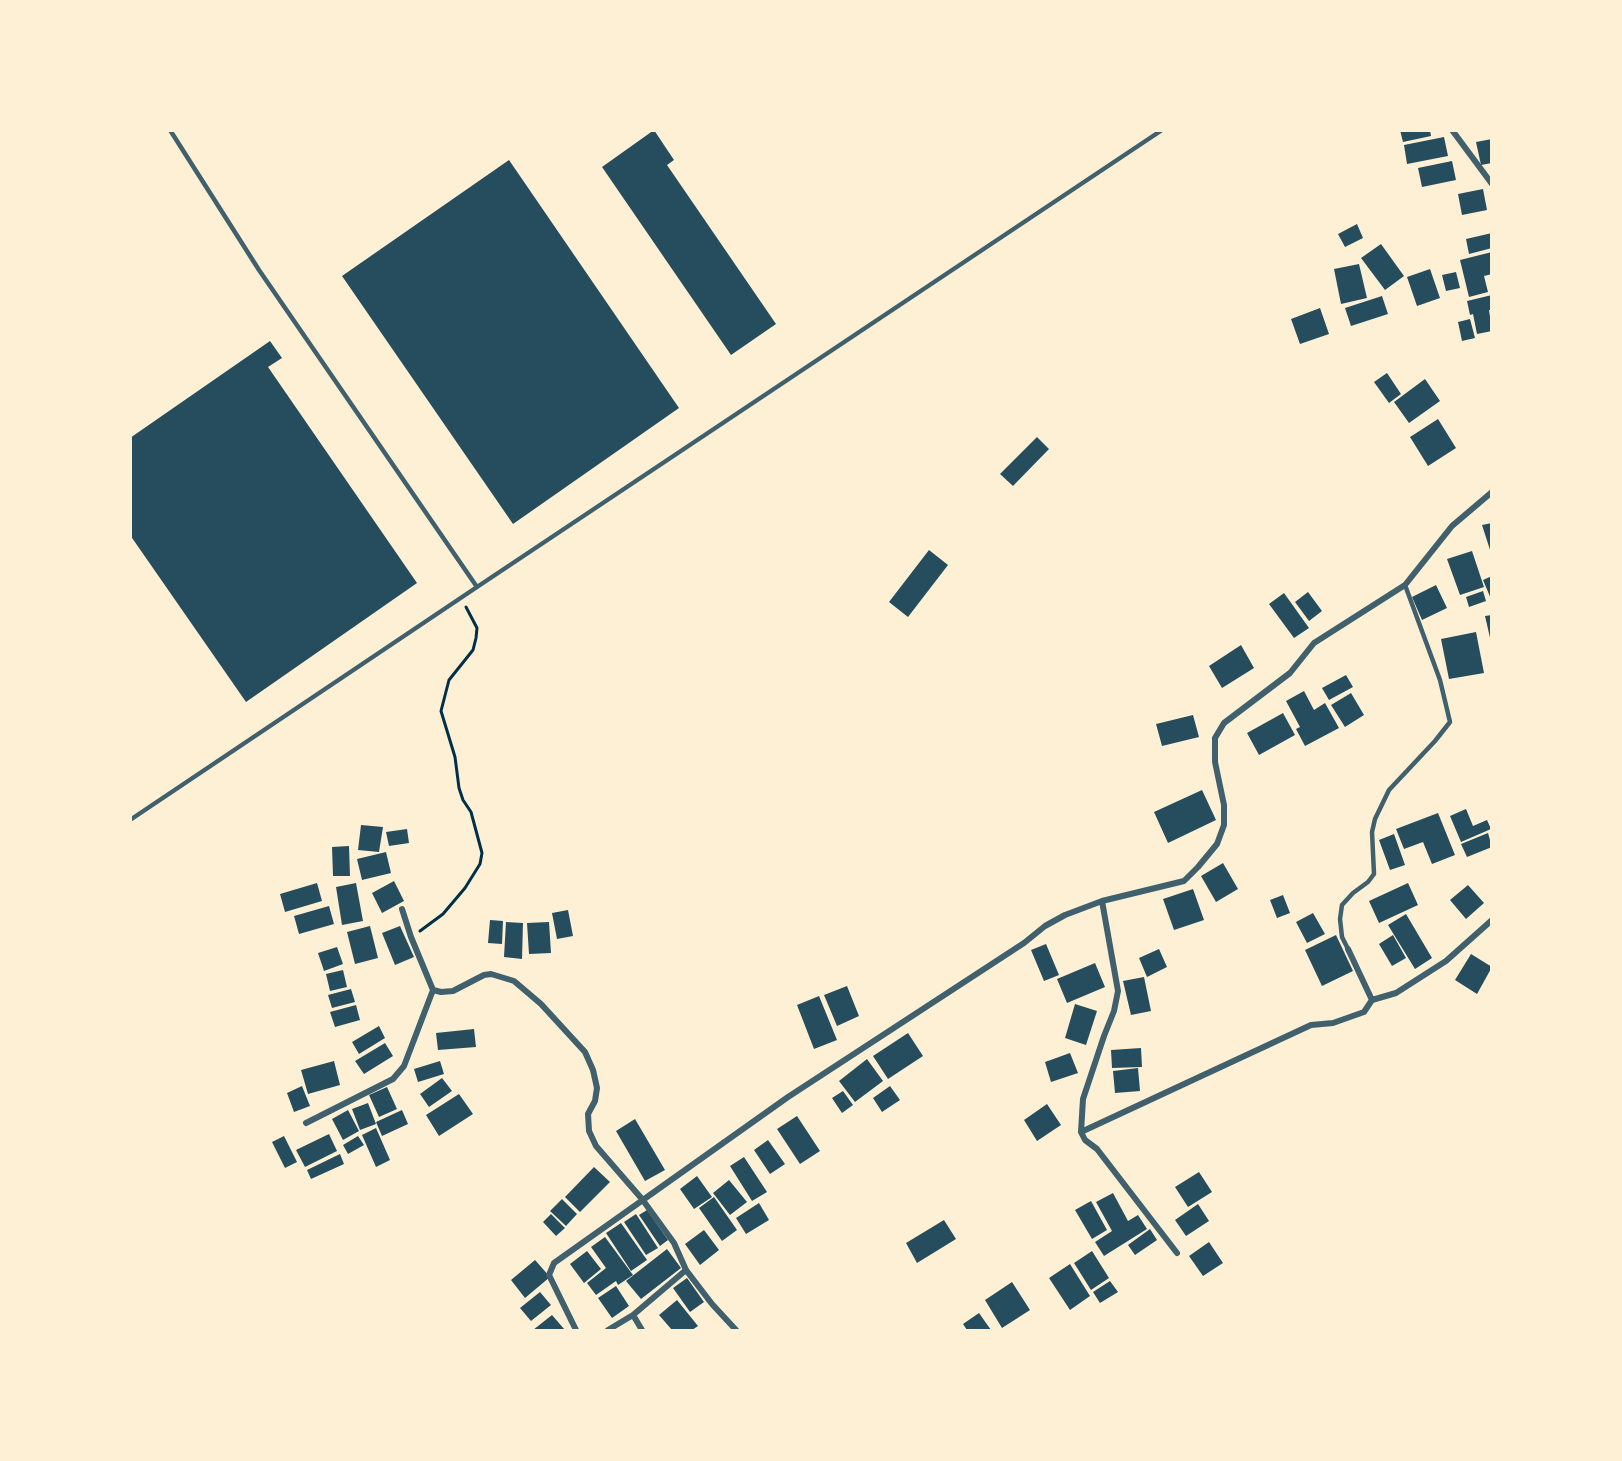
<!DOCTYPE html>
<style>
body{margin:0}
#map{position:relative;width:1622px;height:1461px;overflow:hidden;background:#fdf0d5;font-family:Spectral,serif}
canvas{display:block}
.frame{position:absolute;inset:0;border:132px solid #fdf0d5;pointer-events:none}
</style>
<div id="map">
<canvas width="1622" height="1461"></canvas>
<div class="frame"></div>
</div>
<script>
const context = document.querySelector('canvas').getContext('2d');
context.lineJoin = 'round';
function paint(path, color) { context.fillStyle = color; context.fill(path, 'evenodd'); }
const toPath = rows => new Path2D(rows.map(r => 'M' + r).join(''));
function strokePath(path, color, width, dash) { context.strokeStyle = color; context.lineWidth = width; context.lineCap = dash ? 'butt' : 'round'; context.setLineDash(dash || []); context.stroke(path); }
paint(toPath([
 [654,130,674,160,667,165,776,324,731,355,602,167],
 [1400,130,1430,130,1431,136,1403,142],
 [1444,137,1448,156,1407,164,1404,145],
 [1492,139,1492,163,1481,165,1476,142],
 [509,160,679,408,513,524,342,276],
 [1452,161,1456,180,1422,187,1418,168],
 [1483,189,1487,210,1462,215,1458,194],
 [1357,224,1363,238,1345,247,1338,234],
 [1492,233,1492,248,1469,254,1466,239],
 [1381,244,1404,276,1385,290,1361,258],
 [1492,252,1492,274,1484,276,1488,292,1469,297,1460,260],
 [1359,264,1367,298,1341,304,1334,269],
 [1430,269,1440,298,1417,306,1407,277],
 [1456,272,1460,288,1446,291,1442,275],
 [1492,295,1492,310,1489,310,1492,331,1477,334,1473,314,1470,315,1467,301],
 [1382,296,1388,314,1351,326,1345,308],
 [1320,308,1329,334,1300,344,1291,319],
 [1470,319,1475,338,1462,341,1458,322],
 [270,341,282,358,268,367,417,583,246,702,130,535,130,438],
 [1387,373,1401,394,1389,403,1374,382],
 [1425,379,1440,401,1409,423,1394,402],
 [1438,419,1456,448,1428,466,1410,437],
 [1037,437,1049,449,1013,486,1000,474],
 [1492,523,1492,553,1491,553,1482,525],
 [929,550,948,565,908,617,889,602],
 [1472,551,1484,587,1460,595,1447,559],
 [1492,576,1492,599,1491,599,1483,580],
 [1436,585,1447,608,1422,620,1412,597],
 [1483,591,1486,601,1469,607,1466,597],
 [1308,592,1322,611,1309,621,1295,602],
 [1284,593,1309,628,1294,638,1269,604],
 [1492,615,1492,642,1491,642,1485,616],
 [1476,632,1484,673,1449,679,1441,639],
 [1241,645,1254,668,1222,688,1209,666],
 [1346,675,1353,687,1329,700,1322,688],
 [1304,691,1314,710,1325,703,1339,728,1305,746,1296,729,1300,727,1286,701],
 [1351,693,1364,715,1345,727,1331,705],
 [1283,713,1295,735,1259,755,1247,733],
 [1193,715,1199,737,1162,746,1156,724],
 [1202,790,1216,820,1168,843,1154,812],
 [1466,809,1473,826,1487,820,1491,829,1461,842,1450,816],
 [1438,813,1455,855,1432,864,1423,842,1404,849,1396,829],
 [361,825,383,827,379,852,358,850],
 [407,829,409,843,389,846,386,832],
 [1488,833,1492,847,1467,857,1461,844],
 [1394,834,1405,865,1390,870,1379,840],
 [349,846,350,876,333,876,332,847],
 [386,852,391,873,362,880,357,859],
 [1223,863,1238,889,1216,902,1201,876],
 [394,881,404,901,382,913,372,893],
 [317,883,322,901,285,912,280,894],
 [356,883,363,921,342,925,336,887],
 [1408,883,1418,905,1379,923,1369,901],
 [1468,885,1484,903,1466,919,1450,900],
 [1193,889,1204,920,1174,930,1163,899],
 [1283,895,1290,913,1277,918,1270,900],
 [329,906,334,924,299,934,294,916],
 [568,910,573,936,557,939,552,913],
 [1313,913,1325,934,1307,943,1296,922],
 [1406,914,1432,958,1415,969,1388,925],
 [490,920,503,921,502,944,488,943],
 [506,922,523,923,522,959,504,957],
 [549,922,551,953,529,954,527,923],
 [370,926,378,958,355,964,347,932],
 [400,926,414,957,395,965,382,933],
 [1336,935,1353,971,1322,986,1305,950],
 [1393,935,1406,958,1392,966,1379,944],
 [1046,944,1059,975,1044,981,1031,950],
 [337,947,343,964,324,971,318,953],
 [1159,949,1167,967,1147,977,1139,958],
 [1471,954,1492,967,1477,994,1455,980],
 [1095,963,1105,987,1067,1003,1057,979],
 [343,970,347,987,330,991,326,974],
 [1144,977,1151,1011,1131,1015,1123,981],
 [847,986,859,1016,837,1026,824,995],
 [351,989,355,1002,332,1008,328,995],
 [819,996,837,1040,814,1049,797,1005],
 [1075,1004,1097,1011,1086,1045,1065,1038],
 [356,1005,360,1020,335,1027,330,1012],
 [379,1026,385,1038,359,1054,352,1042],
 [474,1029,476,1047,438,1050,436,1033],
 [908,1033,923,1056,888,1079,873,1056],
 [385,1043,393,1056,364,1074,355,1061],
 [1141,1048,1142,1067,1112,1068,1111,1050],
 [1070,1053,1078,1073,1051,1082,1045,1062],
 [867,1059,883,1081,855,1102,839,1081],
 [334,1061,340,1085,308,1094,301,1070],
 [440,1061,444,1074,418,1082,414,1069],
 [1138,1068,1140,1091,1115,1093,1113,1071],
 [442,1078,452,1091,429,1107,420,1094],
 [302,1086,310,1106,294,1112,287,1093],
 [890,1086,900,1100,882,1112,873,1098],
 [387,1087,397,1109,379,1117,369,1095],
 [843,1091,853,1105,842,1113,832,1098],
 [459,1094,473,1114,439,1136,426,1115],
 [368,1103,376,1124,360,1130,352,1109],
 [1047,1104,1061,1125,1037,1141,1024,1120],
 [348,1110,359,1131,343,1140,332,1119],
 [402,1110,408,1124,382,1136,376,1122],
 [797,1116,820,1151,800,1164,777,1129],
 [635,1119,665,1170,645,1181,616,1131],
 [376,1128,390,1160,376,1167,362,1135],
 [329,1134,337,1151,305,1167,296,1150],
 [284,1136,297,1162,285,1168,272,1142],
 [358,1136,364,1145,348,1154,343,1145],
 [768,1140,785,1164,770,1174,754,1150],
 [340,1154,344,1164,311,1179,307,1170],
 [744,1157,767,1192,752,1201,730,1166],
 [594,1167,610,1182,580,1212,565,1197],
 [1199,1172,1212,1192,1188,1207,1175,1187],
 [697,1176,712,1197,694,1209,680,1189],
 [729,1180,747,1202,730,1215,713,1193],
 [1113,1193,1128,1221,1138,1215,1147,1229,1104,1256,1095,1242,1112,1231,1096,1202],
 [714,1197,737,1230,722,1241,699,1208],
 [562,1199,577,1214,566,1226,550,1211],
 [1091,1201,1107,1230,1092,1239,1075,1210],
 [759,1203,769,1220,746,1234,736,1218],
 [1198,1204,1209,1221,1186,1236,1175,1220],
 [647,1210,668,1240,660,1246,639,1215],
 [551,1214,565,1228,556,1236,543,1222],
 [636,1214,658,1248,646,1255,624,1222],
 [944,1220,956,1239,917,1263,906,1243],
 [621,1223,647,1260,631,1271,606,1233],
 [1150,1229,1157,1240,1135,1255,1128,1245],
 [704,1230,719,1250,700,1265,685,1244],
 [605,1237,633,1275,618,1285,616,1281,596,1295,587,1283,606,1268,591,1247],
 [1209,1242,1223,1263,1203,1276,1189,1256],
 [667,1249,681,1268,641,1299,626,1281],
 [587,1251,601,1269,584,1283,570,1264],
 [1092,1251,1109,1278,1091,1290,1074,1263],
 [535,1260,550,1277,525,1298,511,1280],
 [1070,1264,1090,1296,1070,1310,1049,1278],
 [687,1278,704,1302,690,1312,673,1288],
 [1110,1281,1118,1292,1100,1303,1093,1292],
 [1012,1282,1030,1310,1002,1328,985,1300],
 [616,1286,629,1306,612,1318,598,1298],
 [540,1292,551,1305,531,1321,520,1308],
 [677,1300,698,1326,692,1330,672,1330,659,1315],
 [979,1313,991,1330,967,1330,963,1324],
 [552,1315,565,1330,533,1330]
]), '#264d5e');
strokePath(toPath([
 [420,931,443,914,465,888,480,864,482,853,471,812,463,800,459,788,455,757,441,711,449,680,473,650,476,638,477,628,466,607]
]), '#003049', 3);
strokePath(toPath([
 [170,130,259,270,477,587],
 [130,820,477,587,1162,130],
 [1348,949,1342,937,1340,919,1342,905,1353,893,1368,882,1374,874,1372,832,1375,819,1389,790,1435,741,1450,722,1440,680,1405,585]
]), '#3f606c', 4.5);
strokePath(toPath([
 [1452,130,1492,184],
 [1102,901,1118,991,1114,1011,1104,1036,1083,1099,1081,1132,1085,1140,1097,1149,1177,1253],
 [402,909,411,937,433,990,441,992,453,991,484,975,491,974,514,981,541,1004,585,1052,593,1070,597,1088,595,1101,588,1114,589,1131,596,1146,642,1199,674,1243,686,1270,712,1304,736,1330],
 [1372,1000,1396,993,1446,961,1492,920],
 [306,1123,393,1079,404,1066,433,990],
 [1081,1132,1311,1025,1333,1023,1364,1012,1372,1000,1348,949],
 [633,1315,686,1270],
 [576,1330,549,1275,554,1263,788,1097,1024,943,1045,926,1065,915,1102,901,1184,881,1198,867,1217,844,1224,825,1224,805,1215,762,1215,738,1224,723,1290,673,1314,643,1405,585,1452,526,1492,492],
 [608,1330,633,1315,642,1330]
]), '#3f606c', 6);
</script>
